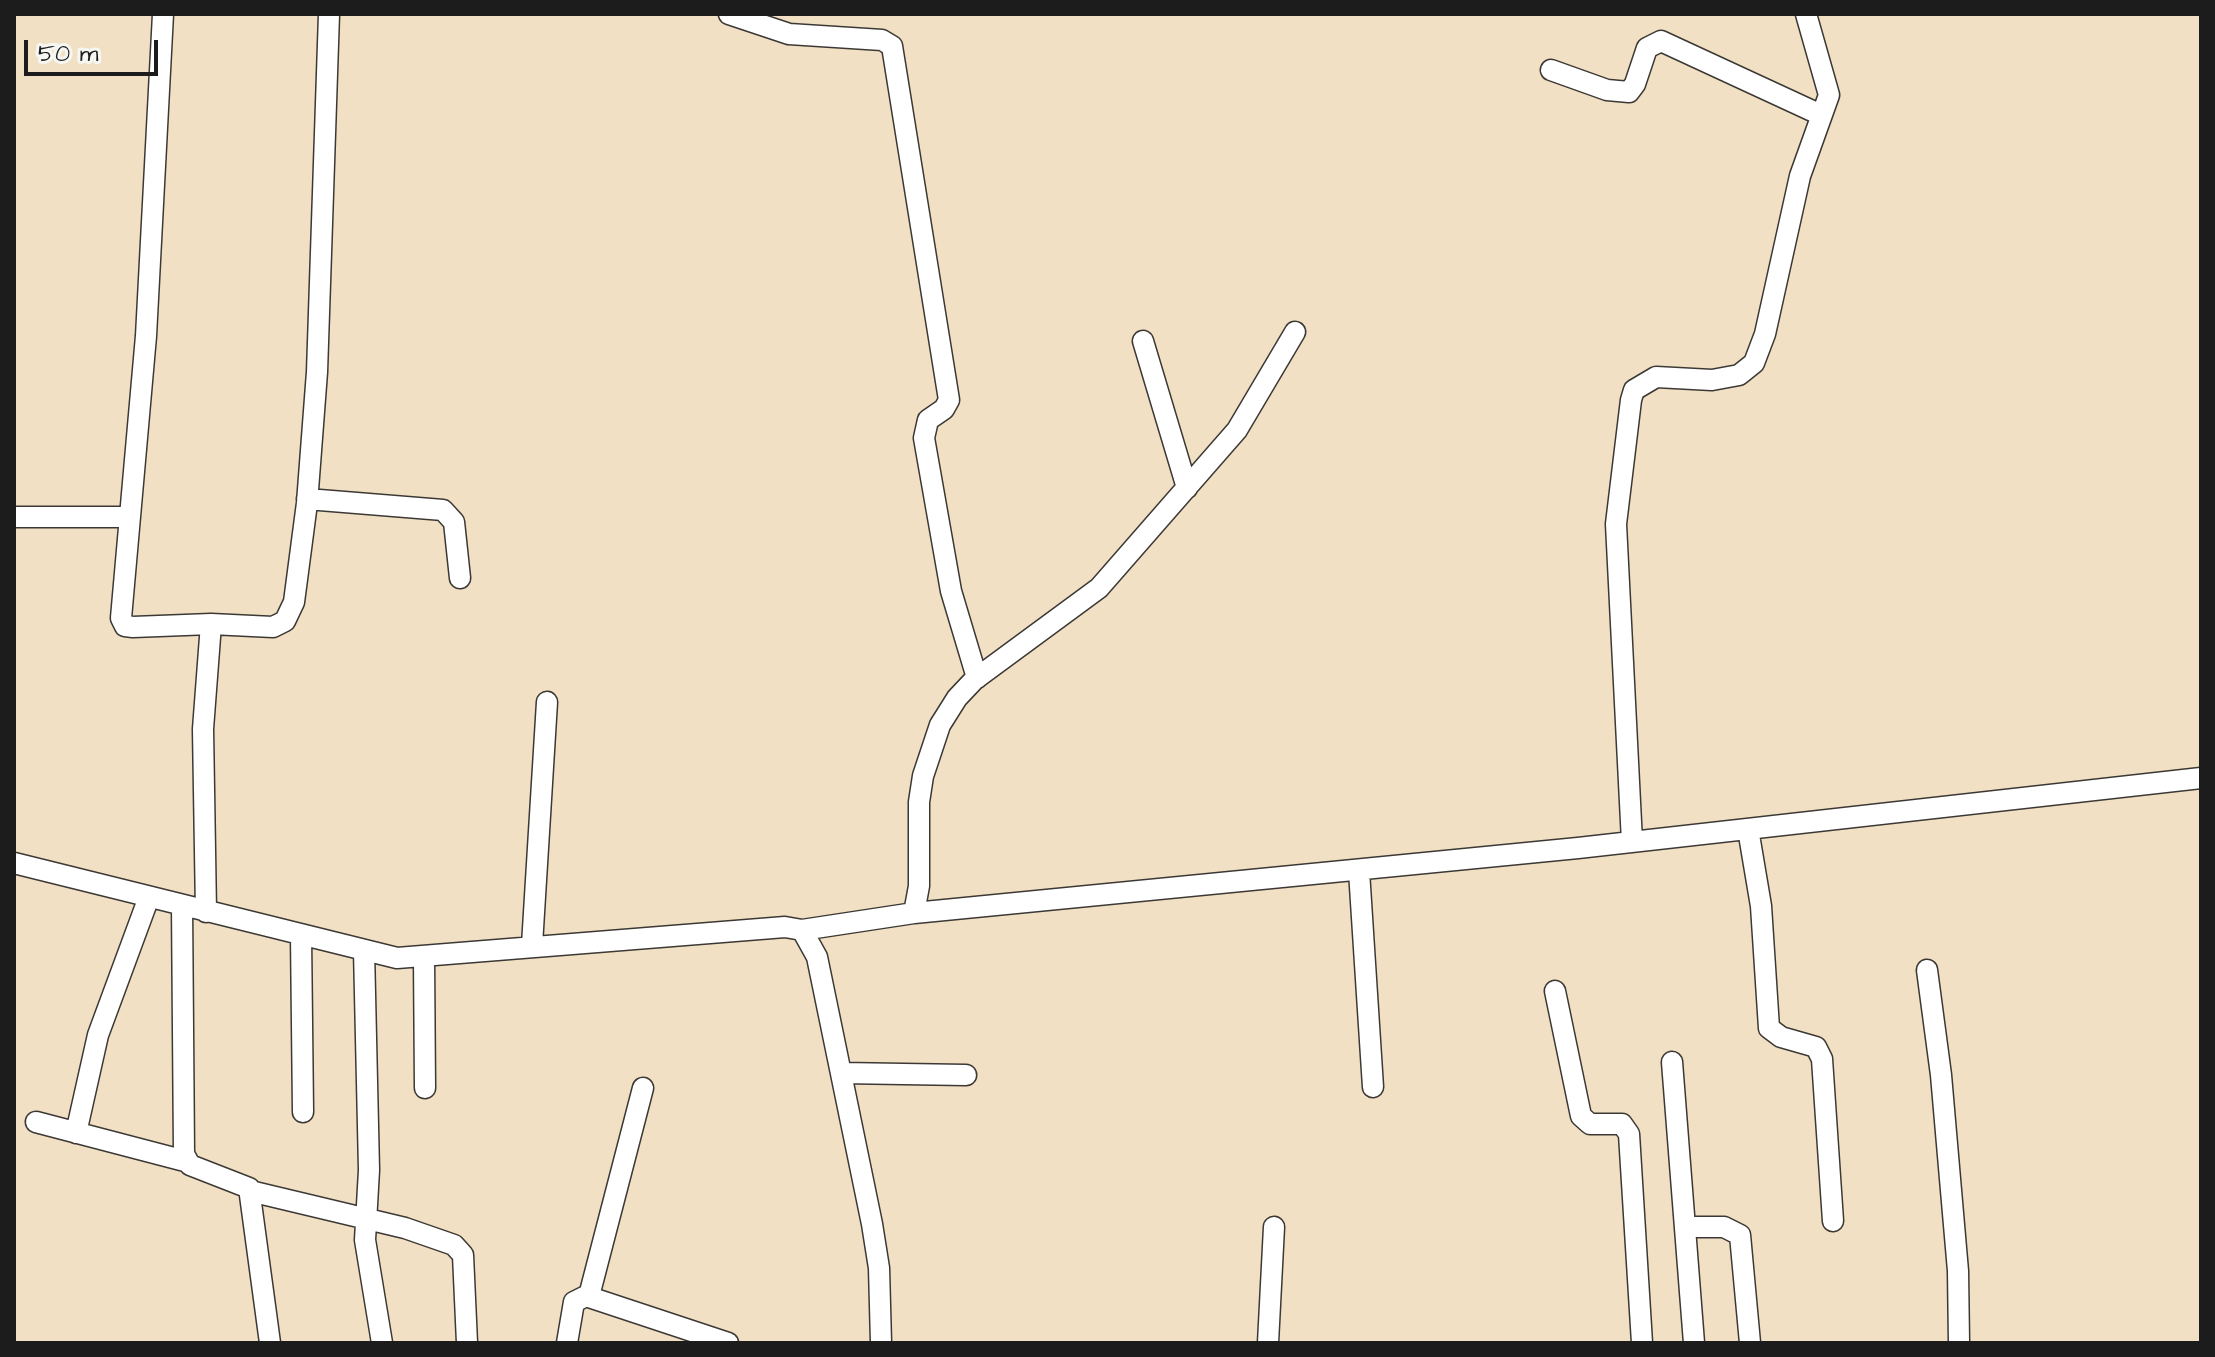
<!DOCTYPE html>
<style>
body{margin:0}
#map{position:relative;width:2215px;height:1357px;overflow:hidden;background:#f2e0c4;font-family:"Architects Daughter",sans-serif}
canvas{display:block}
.frame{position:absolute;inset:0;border:16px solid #1c1c1c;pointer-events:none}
.scale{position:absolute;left:24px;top:40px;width:134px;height:36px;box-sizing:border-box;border:4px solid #1c1c1c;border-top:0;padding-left:10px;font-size:24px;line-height:28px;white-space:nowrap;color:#1c1c1c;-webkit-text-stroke:6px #f6f6f2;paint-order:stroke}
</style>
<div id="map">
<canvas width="2215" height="1357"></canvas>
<div class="frame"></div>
<div class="scale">50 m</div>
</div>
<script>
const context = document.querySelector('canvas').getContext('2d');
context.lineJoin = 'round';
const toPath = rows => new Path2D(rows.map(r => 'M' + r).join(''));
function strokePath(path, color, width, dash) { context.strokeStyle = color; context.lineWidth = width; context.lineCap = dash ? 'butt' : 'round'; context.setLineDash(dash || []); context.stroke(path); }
const minor = toPath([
 [163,14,146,336,121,618,125,626,133,627,211,624,203,729,206,912],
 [729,14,789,34,882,40,892,46,949,400,944,409,928,420,924,438,951,591,977,678],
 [1551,70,1607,90,1629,92,1635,84,1647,48,1661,41,1821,115],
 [1143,341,1187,488],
 [307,499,443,510,454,522,460,578],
 [14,517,129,517],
 [211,624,273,627,285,621,294,602,307,503,317,372,329,14],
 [1748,829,1761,906,1769,1028,1781,1037,1816,1047,1822,1059,1833,1221],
 [1632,842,1616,524,1631,400,1634,390,1656,377,1712,380,1739,375,1754,363,1765,334,1800,176,1829,95,1806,14],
 [14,863,397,958,785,927,802,930,817,957,872,1224,879,1268,881,1343],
 [1359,871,1373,1087],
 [182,905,184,1154,190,1165,249,1188,270,1343],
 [914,913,919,886,919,802,923,776,940,725,957,698,974,680,1099,588,1237,430,1295,332],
 [802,930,914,913,1578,848,2201,778],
 [301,935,303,1112],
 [532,945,547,702],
 [364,950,369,1170,365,1240,382,1343],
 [424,958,425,1088],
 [1927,970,1941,1075,1958,1271,1959,1343],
 [1555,991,1581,1116,1590,1124,1622,1124,1629,1134,1642,1343],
 [1672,1062,1694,1343],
 [841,1073,966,1075],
 [36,1122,185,1161],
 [76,1133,98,1035,149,897],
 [250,1191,405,1228,454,1245,463,1255,467,1343],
 [1686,1227,1724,1227,1740,1235,1750,1343],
 [589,1296,643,1088],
 [567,1343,574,1302,586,1296,728,1343],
 [1268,1343,1274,1227]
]);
strokePath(minor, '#3c3935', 23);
strokePath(minor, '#fff', 20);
</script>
